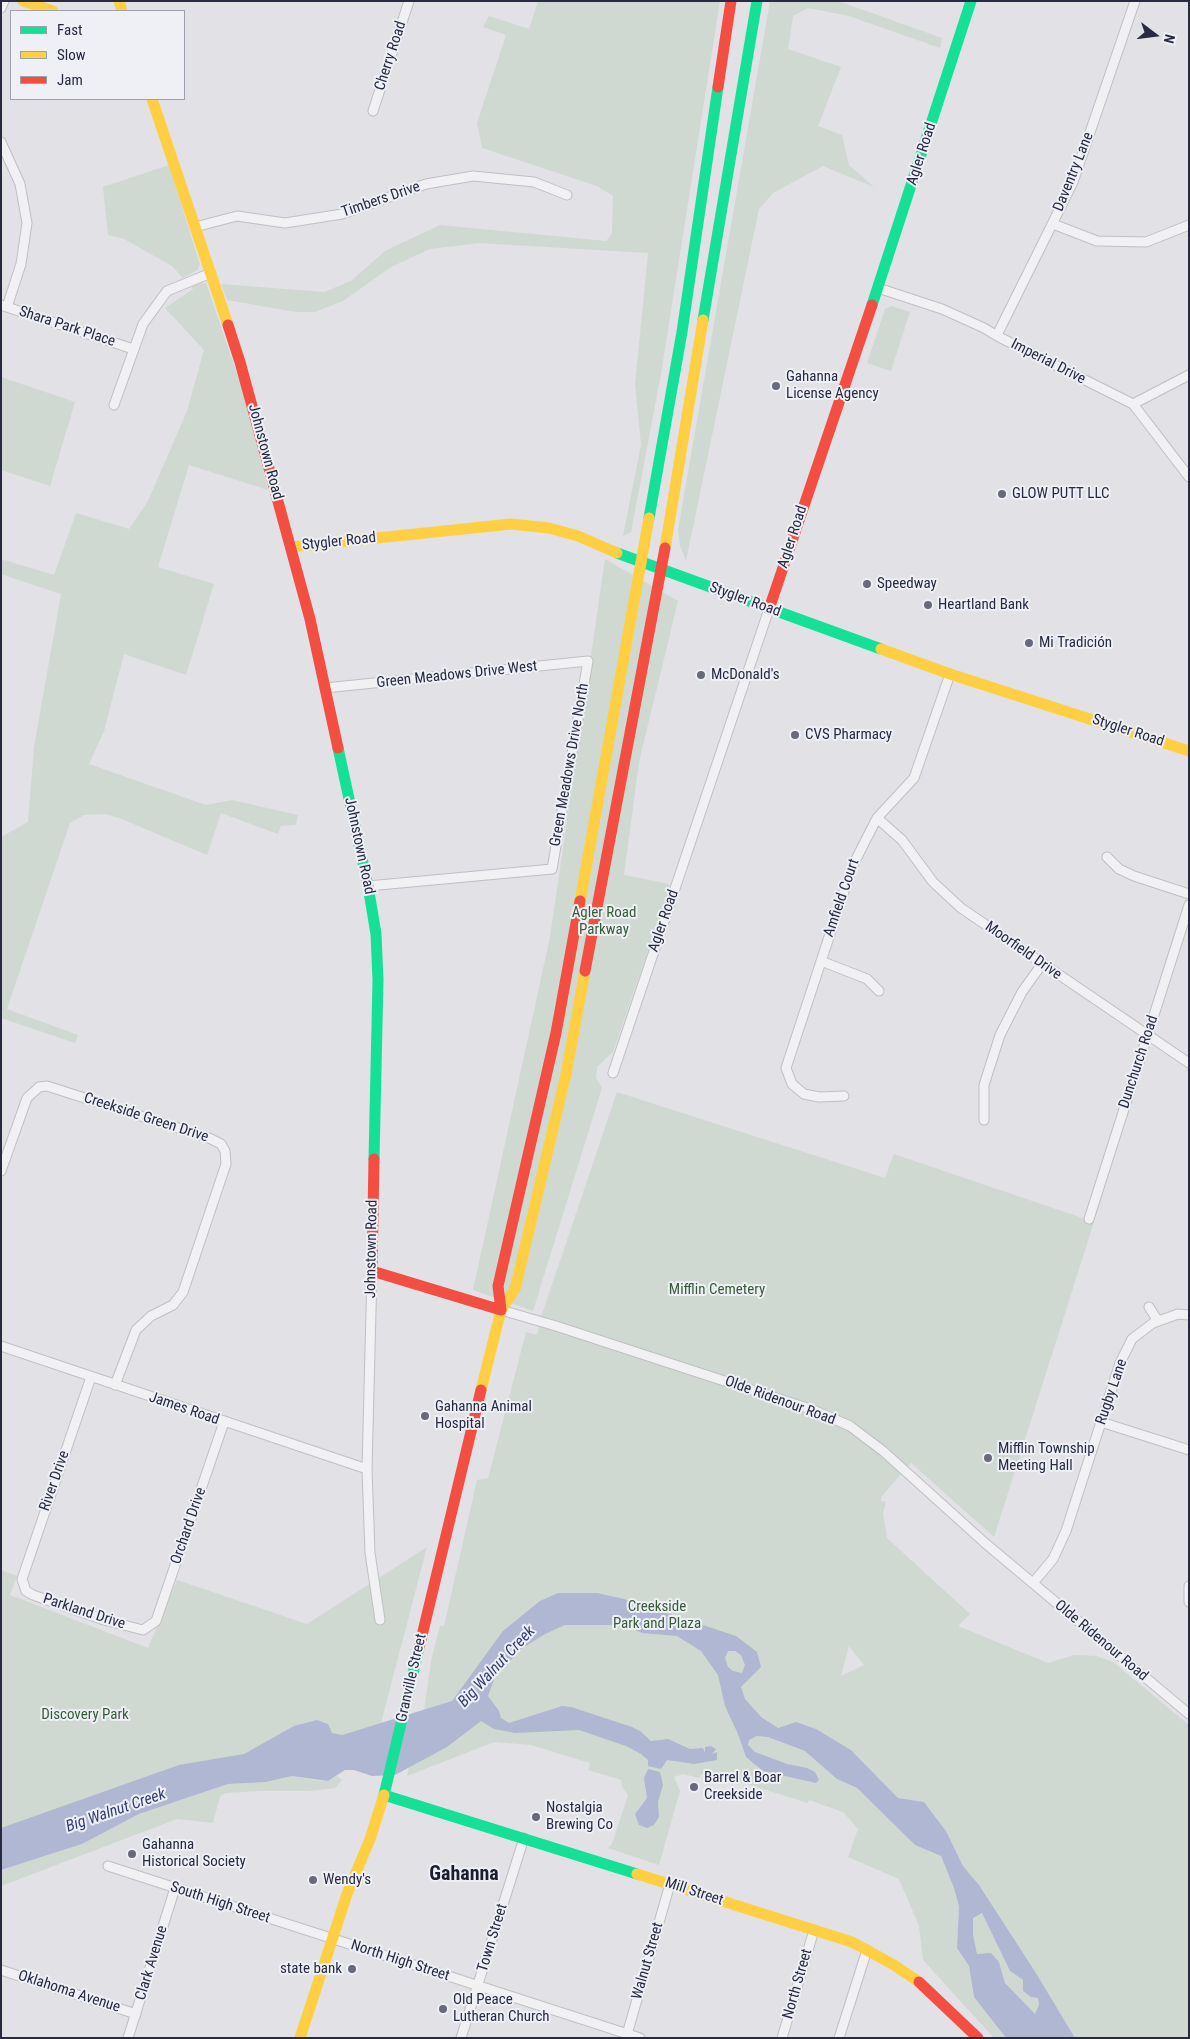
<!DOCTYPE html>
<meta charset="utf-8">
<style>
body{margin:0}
#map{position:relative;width:1190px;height:2039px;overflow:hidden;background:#e1e1e6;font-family:"Roboto Condensed",sans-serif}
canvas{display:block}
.frame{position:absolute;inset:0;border:2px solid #272a40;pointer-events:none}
.legend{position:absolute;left:10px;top:10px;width:175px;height:90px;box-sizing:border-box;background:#eef0f6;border:1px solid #9ea1ad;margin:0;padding:6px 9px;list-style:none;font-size:15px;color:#272a40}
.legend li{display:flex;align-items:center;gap:10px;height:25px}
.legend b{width:25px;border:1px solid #9ea1ad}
.north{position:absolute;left:1130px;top:10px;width:50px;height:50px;-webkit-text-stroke:4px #eef0f6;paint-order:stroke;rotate:105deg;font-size:14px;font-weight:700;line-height:20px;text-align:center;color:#272a40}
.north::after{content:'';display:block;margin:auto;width:18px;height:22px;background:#272a40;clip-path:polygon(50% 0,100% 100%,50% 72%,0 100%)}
</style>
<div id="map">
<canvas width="1190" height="2039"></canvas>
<div class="frame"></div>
<ul class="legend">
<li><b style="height:6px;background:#16e098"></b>Fast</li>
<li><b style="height:6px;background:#ffcf43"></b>Slow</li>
<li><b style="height:6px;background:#f24e42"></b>Jam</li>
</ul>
<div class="north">N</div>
</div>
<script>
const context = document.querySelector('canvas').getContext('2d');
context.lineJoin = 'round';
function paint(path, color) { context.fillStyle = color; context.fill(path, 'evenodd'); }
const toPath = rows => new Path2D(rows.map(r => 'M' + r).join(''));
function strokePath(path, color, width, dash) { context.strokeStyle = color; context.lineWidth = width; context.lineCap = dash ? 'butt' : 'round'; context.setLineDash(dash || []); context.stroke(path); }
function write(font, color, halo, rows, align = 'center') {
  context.font = font + ' "Roboto Condensed",sans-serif'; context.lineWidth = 4; context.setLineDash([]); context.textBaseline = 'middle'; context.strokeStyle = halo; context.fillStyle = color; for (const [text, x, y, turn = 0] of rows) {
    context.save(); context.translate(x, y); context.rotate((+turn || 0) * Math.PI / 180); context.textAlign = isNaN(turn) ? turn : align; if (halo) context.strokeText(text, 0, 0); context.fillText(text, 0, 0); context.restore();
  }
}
paint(toPath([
 [538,1,720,1,661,374,631,532,623,536,641,445,635,384,648,253,479,243,430,249,391,267,343,301,315,312,295,312,227,300,221,284,324,292,351,281,385,251,440,225,606,241,612,234,613,196,597,186,482,148,477,123,506,35,483,27,489,16,529,29],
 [770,1,838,1,942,38,940,48,849,16,808,8,793,16,788,49,841,67,818,126,842,135,849,165,874,187,823,166,773,193,759,209,686,561,680,546,678,530],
 [169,165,200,265,197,270,183,278,172,266,124,239,108,235,103,187],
 [206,283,244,394,268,490,189,465,158,567,214,584,186,675,124,654,104,731,89,764,206,805,232,800,298,815,296,825,281,826,278,834,221,813,207,855,124,820,106,814,84,815,70,823,7,1009,78,1035,75,1043,1,1018,1,837,28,822,34,747,61,594,1,574,1,559,54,575,76,513,129,529,148,501,187,411,204,350,165,308,193,289,190,285],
 [892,306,910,312,891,371,867,363,885,309],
 [1,377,75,402,50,486,1,470],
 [605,559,678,601,639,762,624,875,669,884,668,893,613,1052,597,1067,596,1078,602,1088,533,1311,473,1290,550,937],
 [617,1092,885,1178,894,1154,1094,1222,994,1537,911,1463,881,1497,881,1501,886,1502,883,1513,887,1538,970,1614,958,1626,1048,1663,1074,1655,1096,1656,1113,1662,1189,1725,1189,2038,1075,2038,1036,1973,979,1885,963,1866,946,1831,924,1802,898,1798,851,1750,826,1735,837,1779,857,1788,915,1845,941,1856,954,1888,959,1908,957,1948,969,1966,974,1997,1006,2038,994,2038,923,1960,919,1926,899,1879,848,1857,858,1829,843,1812,809,1800,808,1803,714,1774,701,1774,699,1778,683,1774,674,1777,680,1791,659,1865,608,1848,612,1844,628,1795,622,1787,621,1780,588,1770,590,1763,531,1745,494,1742,407,1776,424,1711,431,1661,440,1626,444,1626,477,1480,488,1478,526,1332,537,1335,543,1311],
 [849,1646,864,1665,841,1676],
 [427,1547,381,1723,342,1735,252,1750,244,1754,1,1828,1,1570,17,1576,10,1595,148,1648,177,1580,307,1624],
 [292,1776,321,1781,328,1781,337,1776,342,1780,335,1788,308,1791,260,1791,226,1793,220,1796,213,1823,177,1819,1,1886,1,1870,82,1844,139,1814,228,1784,266,1782],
 [982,1913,1010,1971,1023,1980,1038,1998,1039,2005,1035,2015,1005,1983,999,1962,977,1954,973,1934,973,1917]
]), '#cfd9d1');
paint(toPath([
 [558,1593,597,1593,624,1599,736,1636,757,1652,761,1667,741,1687,745,1699,761,1717,778,1728,796,1722,816,1729,851,1750,898,1798,924,1802,946,1831,963,1866,979,1885,1036,1973,1075,2038,1006,2038,974,1997,969,1966,957,1948,959,1907,954,1888,941,1856,915,1845,857,1788,837,1779,805,1751,768,1737,757,1736,749,1740,748,1745,755,1752,787,1764,807,1768,815,1772,819,1780,816,1783,763,1771,746,1757,738,1734,725,1706,718,1675,701,1651,677,1636,642,1633,624,1625,565,1625,545,1634,521,1649,495,1677,488,1696,499,1711,501,1718,509,1723,562,1706,571,1707,632,1727,640,1731,651,1741,668,1739,690,1749,703,1748,705,1753,705,1747,711,1746,716,1749,712,1754,717,1752,717,1760,694,1764,667,1760,661,1769,648,1766,648,1760,641,1754,626,1746,579,1730,515,1733,494,1729,481,1721,447,1747,395,1775,372,1776,354,1770,345,1770,328,1781,292,1776,266,1782,228,1784,139,1814,82,1844,1,1870,1,1828,179,1765,244,1754,294,1726,317,1720,328,1724,332,1733,342,1735,452,1701,503,1631,540,1601],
 [728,1651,735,1651,741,1655,745,1665,742,1673,733,1671,728,1667,725,1658],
 [982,1913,1010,1971,1023,1980,1023,1991,1031,1997,1038,1998,1039,2005,1035,2014,1005,1983,999,1962,991,1953,977,1954,973,1934,973,1918],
 [648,1769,660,1772,663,1785,658,1802,659,1817,654,1825,647,1828,639,1825,635,1814,647,1798,644,1778]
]), '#afb7d2');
const street = toPath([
 [1,8,4,1],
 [373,111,409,1],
 [1,142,20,184,27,223,21,264,7,307],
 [1053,224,1097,241,1146,242,1189,225],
 [195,227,237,216,285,223,342,214,426,184,473,176,534,182,567,195],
 [878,288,942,309,984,328,999,337,1133,404,1189,477],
 [1,305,133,349],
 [997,335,1073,182,1135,1],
 [1133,404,1189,375],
 [114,405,143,324,167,291,211,273],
 [325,688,588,661,552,869,368,886],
 [877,818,902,840,933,882,961,908,1189,1063],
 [1107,857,1119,869,1134,876,1189,894],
 [821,961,867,979,879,991],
 [613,1073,769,609],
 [844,1096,819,1097,804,1094,792,1084,786,1068,852,867,877,818,914,778,950,674],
 [984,1120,984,1085,1000,1035,1022,992,1042,964],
 [1,1171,27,1098,39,1087,47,1086,209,1138,221,1144,225,1151,226,1164,183,1292,173,1305,151,1316,136,1330,115,1385],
 [1089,1219,1189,905],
 [372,1271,367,1469,370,1553,380,1620],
 [1149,1307,1158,1321],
 [501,1310,556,1326,813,1410,850,1426,883,1451,985,1543,1189,1714],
 [1,1346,367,1469],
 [91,1377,22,1579,26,1591,33,1595,104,1620,143,1630,156,1621,224,1422],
 [1101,1422,1189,1450],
 [1033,1583,1053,1559,1066,1531,1120,1363,1132,1339,1153,1323,1178,1314,1189,1315],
 [1189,1586,1189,1602],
 [108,1866,640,2038],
 [1,1970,136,2014],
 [128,2038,175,1888],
 [461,2038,524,1838],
 [626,2038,670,1884],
 [782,2038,814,1930],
 [839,2038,867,1950]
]);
strokePath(street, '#bfbfc4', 11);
strokePath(street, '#f1f1f3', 9);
strokePath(toPath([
 [872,305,971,1],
 [703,320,757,1],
 [649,518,682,332,718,87],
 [617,553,881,649],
 [338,748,368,886,376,934,378,980,374,1159],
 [419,1648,384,1795,637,1874]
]), '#16e098', 11);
strokePath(toPath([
 [23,1,53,11],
 [119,1,122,11],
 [152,99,228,325],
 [291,547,511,524,549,528,578,536,617,553],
 [665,548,703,320],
 [881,649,950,674,1189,751],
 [580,901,649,518],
 [481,1390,501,1310,515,1289,566,1074,585,971],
 [637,1874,852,1942,894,1965,919,1982],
 [300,2038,347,1894,370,1839,384,1795]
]), '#ffcf43', 11);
strokePath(toPath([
 [718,87,731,1],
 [228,325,240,362,310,619,338,748],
 [769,609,872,305],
 [585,971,665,548],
 [374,1159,372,1271,501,1310],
 [501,1310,498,1286,556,1033,580,901],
 [419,1648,481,1390],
 [919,1982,978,2038]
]), '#f24e42', 11);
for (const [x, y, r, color] of [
 [776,386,5,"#686a7a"],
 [1002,494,5,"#686a7a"],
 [867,584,5,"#686a7a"],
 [928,605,5,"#686a7a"],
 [1029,643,5,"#686a7a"],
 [701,675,5,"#686a7a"],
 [795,735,5,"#686a7a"],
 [425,1416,5,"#686a7a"],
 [988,1458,5,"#686a7a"],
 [694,1787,5,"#686a7a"],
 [536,1817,5,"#686a7a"],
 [132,1854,5,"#686a7a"],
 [313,1880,5,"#686a7a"],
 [352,1969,5,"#686a7a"],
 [443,2009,5,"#686a7a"]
]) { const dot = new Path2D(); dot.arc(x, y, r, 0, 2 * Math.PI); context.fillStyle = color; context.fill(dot); strokePath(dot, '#eef0f6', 2); }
write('15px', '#272a40', '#eef0f6', [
 ["Cherry Road",391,56,-72],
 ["Agler Road",922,154,-72],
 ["Daventry Lane",1074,172,-68],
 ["Timbers Drive",381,200,-19],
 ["Shara Park Place",67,327,18],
 ["Imperial Drive",1048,362,27],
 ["Johnstown Road",265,452,75],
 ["Agler Road",793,537,-72],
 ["Stygler Road",339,542,-6],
 ["Stygler Road",745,600,20],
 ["Green Meadows Drive West",457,675,-6],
 ["Stygler Road",1128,731,18],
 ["Green Meadows Drive North",570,765,-80],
 ["Johnstown Road",359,846,78],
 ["Amfield Court",842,898,-71],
 ["Agler Road",664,921,-71],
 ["Moorfield Drive",1023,951,35],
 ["Dunchurch Road",1139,1062,-72],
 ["Creekside Green Drive",146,1118,18],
 ["Johnstown Road",372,1249,-89],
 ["Rugby Lane",1112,1392,-71],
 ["Olde Ridenour Road",780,1401,20],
 ["James Road",184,1409,19],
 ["River Drive",55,1481,-71],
 ["Orchard Drive",189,1526,-71],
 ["Parkland Drive",84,1612,18],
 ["Olde Ridenour Road",1101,1641,40],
 ["Granville Street",412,1678,-77],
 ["Mill Street",694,1892,18],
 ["South High Street",220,1903,18],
 ["Town Street",493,1938,-73],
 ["North High Street",400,1961,18],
 ["Walnut Street",648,1961,-74],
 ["Clark Avenue",152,1963,-73],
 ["North Street",798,1984,-74],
 ["Oklahoma Avenue",69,1992,18]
]);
write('15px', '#272a40', '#eef0f6', [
 ["Gahanna",786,377],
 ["License Agency",786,394],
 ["GLOW PUTT LLC",1012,494],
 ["Speedway",877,584],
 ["Heartland Bank",938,605],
 ["Mi Tradición",1039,643],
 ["McDonald's",711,675],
 ["CVS Pharmacy",805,735],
 ["Gahanna Animal",435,1407],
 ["Hospital",435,1424],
 ["Mifflin Township",998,1449],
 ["Meeting Hall",998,1466],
 ["Barrel & Boar",704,1778],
 ["Creekside",704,1795],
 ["Nostalgia",546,1808],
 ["Brewing Co",546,1825],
 ["Gahanna",142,1845],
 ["Historical Society",142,1862],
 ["Wendy's",323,1880],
 ["state bank",342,1969,"right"],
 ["Old Peace",453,2000],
 ["Lutheran Church",453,2017]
], 'left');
write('15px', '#355c37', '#eef0f6', [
 ["Agler Road",604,913],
 ["Parkway",604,930],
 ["Mifflin Cemetery",717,1290],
 ["Creekside",657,1607],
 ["Park and Plaza",657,1624],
 ["Discovery Park",85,1715]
]);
write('italic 16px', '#313e74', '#eef0f6', [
 ["Big Walnut Creek",497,1667,-47],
 ["Big Walnut Creek",116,1811,-19]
]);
write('bold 20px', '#1a1c30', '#eef0f6', [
 ["Gahanna",464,1875]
]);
</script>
